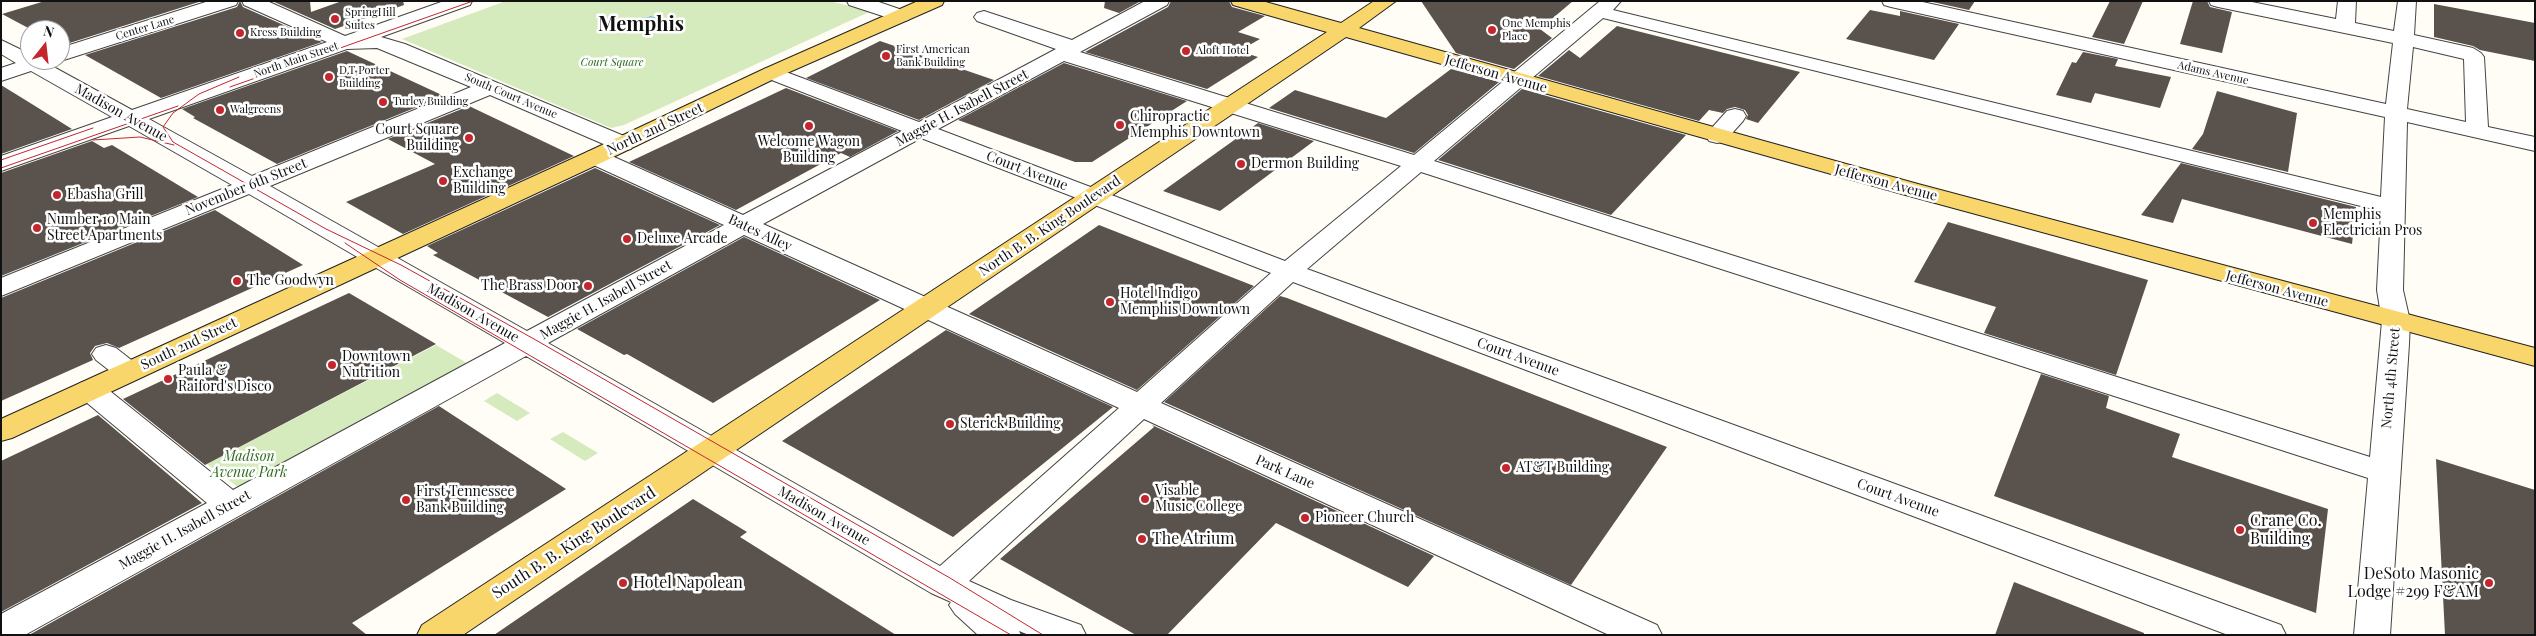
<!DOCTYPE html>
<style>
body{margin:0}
#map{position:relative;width:2536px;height:636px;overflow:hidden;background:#fffdf5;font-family:"Playfair Display",serif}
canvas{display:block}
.frame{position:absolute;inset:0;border:2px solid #111;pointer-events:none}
.north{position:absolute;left:20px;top:20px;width:50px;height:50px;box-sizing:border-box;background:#fff;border:1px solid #a0a0a0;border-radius:50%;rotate:16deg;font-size:14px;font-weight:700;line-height:20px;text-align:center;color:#111}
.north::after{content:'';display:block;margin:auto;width:18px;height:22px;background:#c4262e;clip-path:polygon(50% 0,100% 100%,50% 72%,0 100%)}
</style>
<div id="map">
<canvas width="2536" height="636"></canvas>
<div class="frame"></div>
<div class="north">N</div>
</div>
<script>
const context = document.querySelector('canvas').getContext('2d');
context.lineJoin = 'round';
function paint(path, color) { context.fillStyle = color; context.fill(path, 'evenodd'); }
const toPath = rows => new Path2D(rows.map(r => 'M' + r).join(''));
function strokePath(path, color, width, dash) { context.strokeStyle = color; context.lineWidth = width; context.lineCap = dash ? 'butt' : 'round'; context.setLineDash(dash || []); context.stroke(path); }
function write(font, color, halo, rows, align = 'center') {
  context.font = font + ' "Playfair Display",serif'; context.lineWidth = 5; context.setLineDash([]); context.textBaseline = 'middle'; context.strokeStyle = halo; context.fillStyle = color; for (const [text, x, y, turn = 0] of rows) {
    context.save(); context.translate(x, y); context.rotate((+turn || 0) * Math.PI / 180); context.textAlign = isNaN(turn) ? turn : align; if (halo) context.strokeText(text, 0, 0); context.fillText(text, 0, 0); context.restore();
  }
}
paint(toPath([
 [506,1,829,1,867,10,869,12,624,125,611,128,402,39],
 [436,345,472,366,243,491,207,464],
 [497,393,530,413,517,421,484,401],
 [563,432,598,453,585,461,550,439]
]), '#d5ebbd');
const water = toPath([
 [651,17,659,19,661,21,659,25,639,32,625,29,625,24,633,20,651,17]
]);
paint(water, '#b9e0f7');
strokePath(water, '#3f96cf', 1);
paint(toPath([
 [45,1,202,1,60,46,60,30,32,30,2,14],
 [240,1,243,7,322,42,161,98,85,55,237,7],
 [272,1,310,1,311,12,342,1,403,1,404,5,335,29],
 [1105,1,1141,1,1119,13,1104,8],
 [1171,1,1229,1,1232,7,1265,16,1238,32,1260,39,1239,51,1258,57,1207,89,1085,52,1168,7],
 [1421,1,1573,1,1540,29,1552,38,1514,69,1456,53],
 [1928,1,1975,1,1969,10],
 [2110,1,2143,1,2124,44,2092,37],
 [2193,1,2207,1,2210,7,2232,12,2222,53,2180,44],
 [2434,4,2535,23,2535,61,2480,50,2473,46,2434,37],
 [1870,10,1900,16,1900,11,1959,24,1934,60,1846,39],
 [1617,26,1800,72,1758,123,1746,119,1748,115,1745,110,1735,107,1727,109,1723,113,1709,110,1699,121,1538,76,1569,50,1580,58],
 [880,41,994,80,919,120,806,78],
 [347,51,444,96,277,164,193,118,195,117,182,109],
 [2083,52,2118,59,2115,66,2171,77,2160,108,2095,93,2091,103,2056,95,2072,62,2076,63],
 [1064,63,1187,101,1092,162,1075,162,958,120],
 [1451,69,1499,82,1414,153,1269,108,1295,90,1386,118],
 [1,85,27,101,72,129,1,154],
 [786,88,898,131,850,157,841,153,736,210,629,162],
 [1522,89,1686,135,1611,215,1438,160],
 [2217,91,2297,113,2288,172,2192,149,2203,134],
 [469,106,574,156,403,234,346,202,435,164,388,139],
 [1258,123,1314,141,1220,211,1163,191],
 [92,141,104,148,112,145,198,197,1,276,1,173],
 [2181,163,2356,207,2352,244,2182,199,2173,223,2141,215],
 [595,168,720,225,548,317,433,255,438,253,427,246],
 [215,210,303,265,119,348,107,343,95,346,90,353,93,360,1,401,1,298],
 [1948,222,2148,280,2116,375,1984,333,1996,307,1914,282],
 [1099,225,1254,286,1137,390,969,314],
 [744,237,880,300,713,403,627,354,624,355,577,329],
 [349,293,436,344,205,465,123,399],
 [1280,296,1287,298,1667,447,1571,585,1164,402],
 [946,330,1113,407,953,537,782,441],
 [2041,374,2109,396,2106,408,2180,434,2172,457,2328,509,2316,613,1994,496],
 [439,406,566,489,352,623,367,635,29,635],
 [98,415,202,503,1,612,1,461],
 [1152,425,1434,556,1408,587,1276,523,1167,635,1136,635,1000,559,1154,427],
 [2436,459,2535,490,2535,635,2445,635],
 [693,499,747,532,740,537,896,635,494,635],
 [2014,582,2144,633,2144,635,1995,635]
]), '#5a524d');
const minor = toPath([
 [209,1,238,1,236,5,67,59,60,61,56,60,60,60,60,48,209,1],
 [242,1,267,1,345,36,444,1,472,1,470,5,381,37,405,44,631,139,634,144,631,149,623,151,615,149,490,95,270,186,527,331,724,225,587,162,583,157,587,152,595,150,603,152,743,215,902,131,764,77,761,73,764,69,771,67,778,69,919,122,1056,49,977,21,974,17,977,13,984,11,1072,40,1145,1,1169,1,1167,5,1080,52,1414,155,1600,1,1621,1,1613,10,2381,197,2385,117,1891,7,1884,5,1882,1,1918,1,2386,104,2393,43,2218,7,2211,5,2209,1,2247,1,2336,19,2338,1,2356,1,2355,23,2394,31,2398,1,2416,1,2414,35,2473,48,2481,53,2484,57,2488,127,2535,137,2535,151,2407,122,2403,290,2410,321,2409,344,2390,635,2354,635,2368,478,1421,172,1307,269,2281,625,2286,635,2228,635,1293,282,1161,403,1657,625,1662,635,1609,635,1144,419,969,581,1011,600,1081,625,1086,635,1029,635,1019,631,1021,635,978,635,955,614,949,605,951,602,931,593,526,356,25,635,1,635,1,614,207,503,80,397,75,390,80,383,90,381,100,383,233,490,505,343,249,194,1,296,1,278,232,185,129,126,1,171,1,156,112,117,31,71,1,81,1,68,16,63,1,54,1,40,30,54,30,60,53,60,50,65,132,110,327,42,244,5,242,1],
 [1603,18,2381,211,2377,290,2382,321,2370,457,1434,161,1603,18],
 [2413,47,2464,59,2466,122,2407,109,2413,47],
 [377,48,471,87,252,176,149,119,347,49,377,48],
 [1064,61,1401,166,1285,261,938,129,1064,61],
 [921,138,1271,273,1137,392,763,224,921,138],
 [744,235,1119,408,940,566,548,343,744,235],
 [847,1,876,1,908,12,911,16,908,20,901,22,849,5,847,1],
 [1735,109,1743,111,1746,116,1743,121,1725,141,1717,143,1709,141,1706,136,1709,131,1727,111,1735,109],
 [106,345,116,348,139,366,143,372,139,378,129,381,119,378,96,360,92,354,96,348,106,345]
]);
const major = toPath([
 [918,1,944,1,942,5,778,77,603,162,12,438,1,441,1,419,587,152,764,69,918,1],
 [1231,1,1262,1,1341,23,1374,1,1396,1,1359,28,1918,184,2535,348,2535,366,1902,194,1346,37,463,635,417,635,422,625,1327,32,1233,5,1231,1]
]);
strokePath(minor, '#444', 2);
strokePath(major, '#222', 2);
paint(minor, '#fff');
paint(major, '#f9d66b');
strokePath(toPath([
 [239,77,199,94,173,113,163,127,173,142,326,229,401,265,534,339,950,578,1043,635],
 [230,87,473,1],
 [93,140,140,137,174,145],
 [1,160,93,128],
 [1,168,178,106],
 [345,243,400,280,1011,635]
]), '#c4262e', 1);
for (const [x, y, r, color] of [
 [335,19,5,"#c4262e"],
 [1492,30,5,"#c4262e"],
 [240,33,5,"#c4262e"],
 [1186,51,5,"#c4262e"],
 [886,56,5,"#c4262e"],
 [329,77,5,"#c4262e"],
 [383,102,5,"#c4262e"],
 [220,110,5,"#c4262e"],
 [1120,125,5,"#c4262e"],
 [809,126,5,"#c4262e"],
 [469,138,5,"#c4262e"],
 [1241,164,5,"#c4262e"],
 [443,181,5,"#c4262e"],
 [57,195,5,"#c4262e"],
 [2313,223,5,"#c4262e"],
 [37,228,5,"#c4262e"],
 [627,239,5,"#c4262e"],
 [237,281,5,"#c4262e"],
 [588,286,5,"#c4262e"],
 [1110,302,5,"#c4262e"],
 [332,365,5,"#c4262e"],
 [168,379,5,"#c4262e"],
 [950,424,5,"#c4262e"],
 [1506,468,5,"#c4262e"],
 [1145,499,5,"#c4262e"],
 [406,500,5,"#c4262e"],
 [1305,518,5,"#c4262e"],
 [2240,530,5,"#c4262e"],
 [1142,539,5,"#c4262e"],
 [623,583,5,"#c4262e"],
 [2489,583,5,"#c4262e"]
]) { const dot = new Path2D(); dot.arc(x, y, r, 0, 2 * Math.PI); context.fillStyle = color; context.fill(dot); strokePath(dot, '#fff', 2); }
write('11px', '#111', '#fff', [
 ["SpringHill",345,13],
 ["Suites",345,26],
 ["One Memphis",1502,24],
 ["Place",1502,37],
 ["Kress Building",250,33],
 ["First American",896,50],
 ["Bank Building",896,63],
 ["Aloft Hotel",1196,51],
 ["D.T Porter",339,71],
 ["Building",339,84],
 ["Turley Building",393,102],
 ["Walgreens",230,110]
], 'left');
write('11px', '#111', '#fff', [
 ["Center Lane",145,28,-17],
 ["North Main Street",296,60,-19],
 ["Adams Avenue",2213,73,13],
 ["South Court Avenue",511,96,23]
]);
write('italic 11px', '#2f6b1f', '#fff', [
 ["Court Square",612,63]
]);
write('14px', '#111', '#fff', [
 ["Jefferson Avenue",1496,74,16],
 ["Maggie H. Isabell Street",962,108,-28],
 ["Madison Avenue",121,113,29],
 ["North 2nd Street",655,129,-25],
 ["Court Avenue",1027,171,21],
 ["Jefferson Avenue",1886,183,15],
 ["November 6th Street",246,187,-22],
 ["North B. B. King Boulevard",1050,226,-34],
 ["Bates Alley",760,233,25],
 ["Jefferson Avenue",2277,289,15],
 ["Maggie H. Isabell Street",606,300,-29],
 ["Madison Avenue",473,313,30],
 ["South 2nd Street",189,344,-25],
 ["Court Avenue",1518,357,20],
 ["North 4th Street",2391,378,-85],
 ["Park Lane",1285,472,24],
 ["Court Avenue",1898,498,20],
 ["Madison Avenue",824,516,30],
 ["Maggie H. Isabell Street",185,530,-29]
]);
write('14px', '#111', '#fff', [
 ["Chiropractic",1130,117],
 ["Memphis Downtown",1130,133],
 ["Court Square",459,130,"right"],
 ["Building",459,146,"right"],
 ["Welcome Wagon",809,142,"center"],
 ["Building",809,158,"center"],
 ["Dermon Building",1251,164],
 ["Exchange",453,173],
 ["Building",453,189],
 ["Ebasha Grill",67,195],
 ["Memphis",2323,215],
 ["Electrician Pros",2323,231],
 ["Number 10 Main",47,220],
 ["Street Apartments",47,236],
 ["Deluxe Arcade",637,239],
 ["The Goodwyn",247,281],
 ["The Brass Door",578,286,"right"],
 ["Hotel Indigo",1120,294],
 ["Memphis Downtown",1120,310],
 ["Downtown",342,357],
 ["Nutrition",342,373],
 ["Paula &",178,371],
 ["Raiford's Disco",178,387],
 ["Sterick Building",960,424],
 ["AT&T Building",1516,468],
 ["Visable",1155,491],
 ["Music College",1155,507],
 ["First Tennessee",416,492],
 ["Bank Building",416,508],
 ["Pioneer Church",1315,518]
], 'left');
write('italic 14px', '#2f6b1f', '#fff', [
 ["Madison",249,457],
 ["Avenue Park",249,473]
]);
write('16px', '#111', '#fff', [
 ["Crane Co.",2250,521],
 ["Building",2250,539],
 ["The Atrium",1152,539],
 ["DeSoto Masonic",2479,574,"right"],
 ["Lodge #299 F&AM",2479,592,"right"],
 ["Hotel Napolean",633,583]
], 'left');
write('16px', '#111', '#fff', [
 ["South B. B. King Boulevard",574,543,-33]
]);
write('bold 20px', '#111', '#fff', [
 ["Memphis",641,25]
]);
</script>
